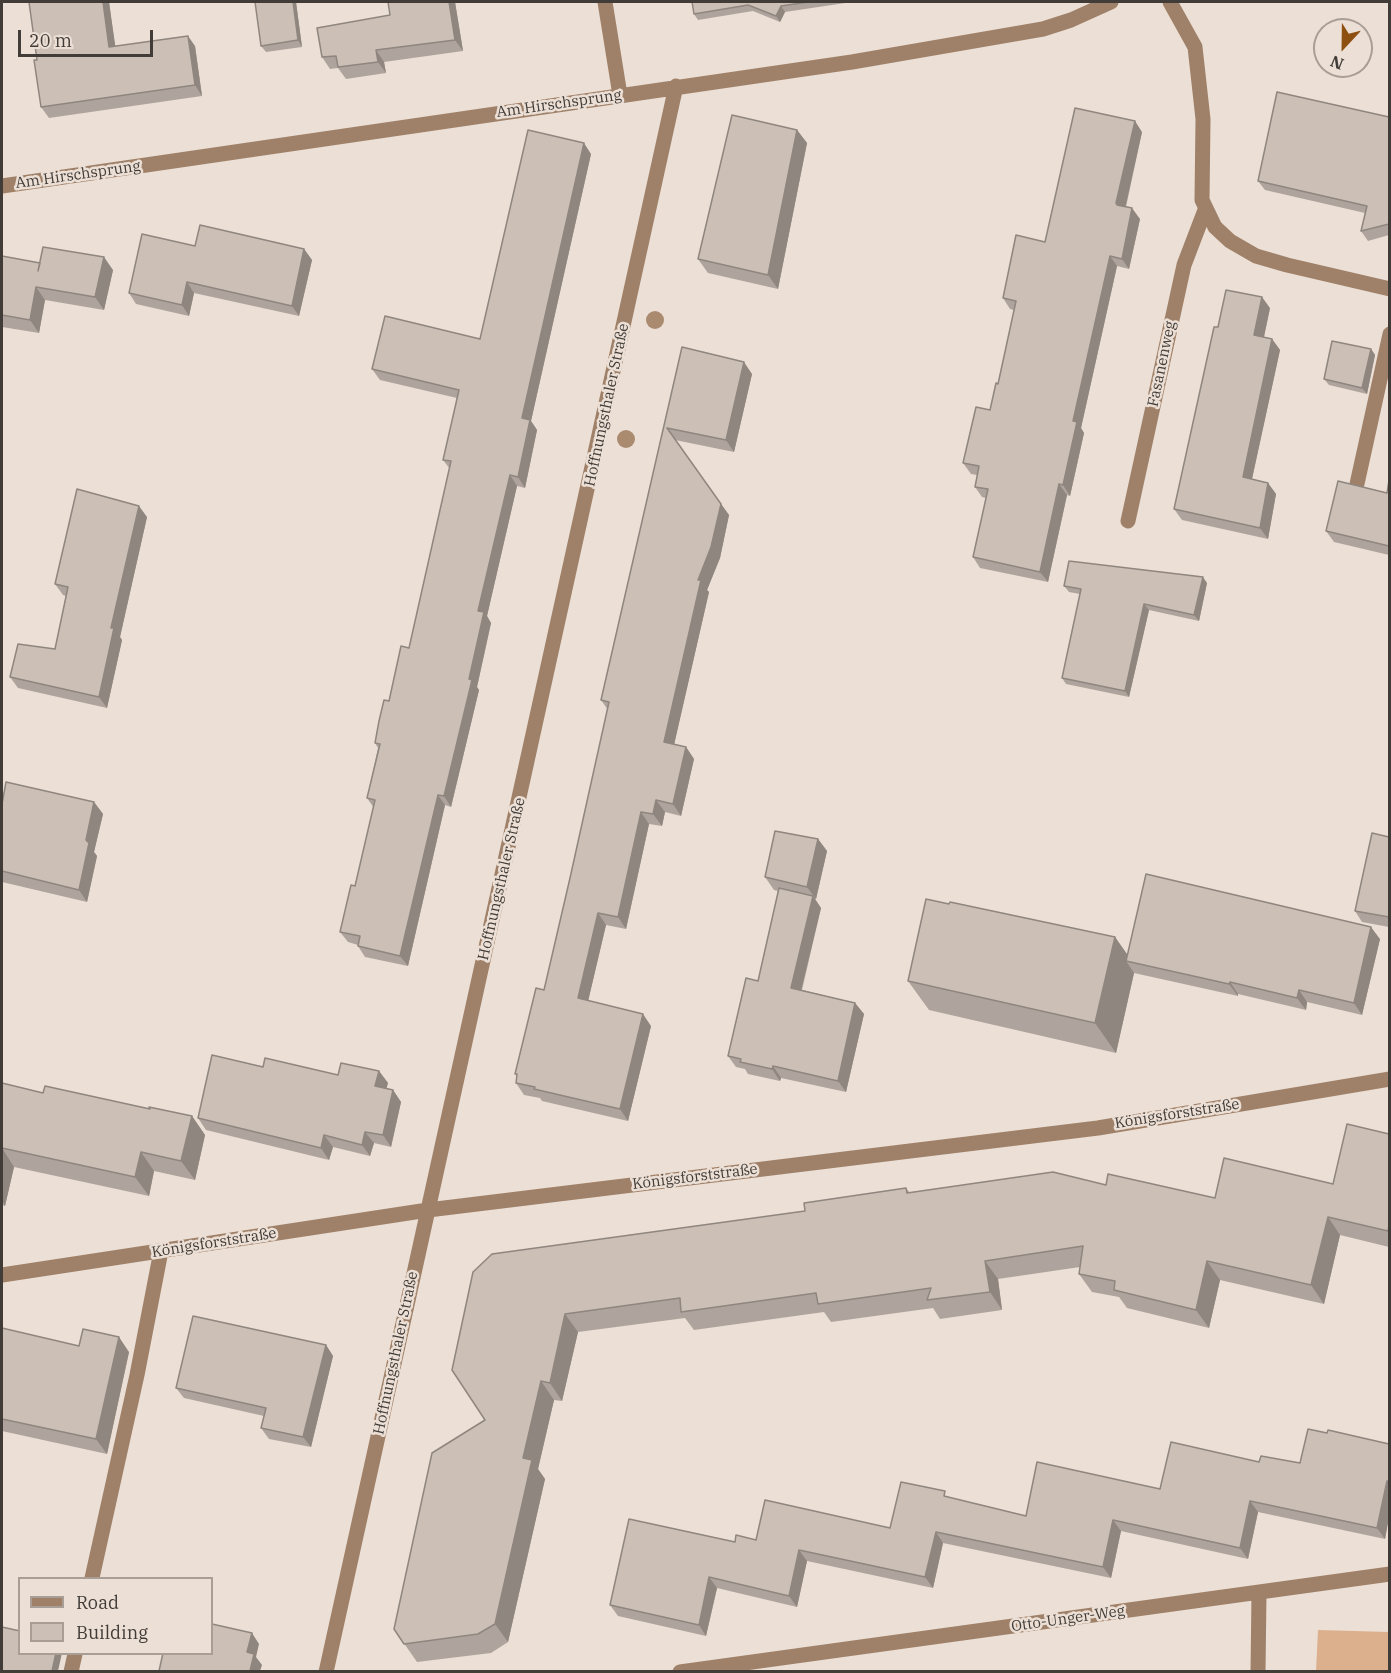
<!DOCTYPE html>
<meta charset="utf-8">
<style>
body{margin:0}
#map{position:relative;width:1391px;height:1673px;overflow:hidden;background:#ecdfd5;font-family:"IBM Plex Serif",serif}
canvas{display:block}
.frame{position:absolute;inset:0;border:3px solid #413c38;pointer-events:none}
.legend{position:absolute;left:18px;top:1577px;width:195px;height:78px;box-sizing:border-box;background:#ecdfd5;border:2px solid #a89e96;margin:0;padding:8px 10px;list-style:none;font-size:18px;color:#413c38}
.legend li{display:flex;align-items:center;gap:12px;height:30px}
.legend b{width:30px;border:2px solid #a89e96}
.north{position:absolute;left:1313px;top:18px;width:60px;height:60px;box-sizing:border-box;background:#ecdfd5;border:2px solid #a89e96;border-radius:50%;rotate:202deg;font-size:16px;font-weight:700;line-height:24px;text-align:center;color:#413c38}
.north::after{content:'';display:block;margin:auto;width:21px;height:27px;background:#8d5011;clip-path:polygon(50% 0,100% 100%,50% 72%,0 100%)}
.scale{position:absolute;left:18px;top:30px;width:135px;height:27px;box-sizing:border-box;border:3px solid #413c38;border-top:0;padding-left:8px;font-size:18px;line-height:21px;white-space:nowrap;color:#413c38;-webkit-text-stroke:4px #ecdfd5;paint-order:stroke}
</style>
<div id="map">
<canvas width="1391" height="1673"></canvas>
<div class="frame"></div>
<ul class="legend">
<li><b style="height:8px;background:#9f8169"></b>Road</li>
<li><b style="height:16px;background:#ccbfb6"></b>Building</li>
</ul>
<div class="north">N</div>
<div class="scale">20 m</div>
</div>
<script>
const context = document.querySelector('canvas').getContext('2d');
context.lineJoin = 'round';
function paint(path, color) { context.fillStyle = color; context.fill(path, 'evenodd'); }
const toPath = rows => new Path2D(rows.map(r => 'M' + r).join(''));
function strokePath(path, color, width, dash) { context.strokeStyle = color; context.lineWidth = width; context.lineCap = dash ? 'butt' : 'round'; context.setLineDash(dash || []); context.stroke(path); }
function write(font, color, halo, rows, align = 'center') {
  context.font = font + ' "IBM Plex Serif",serif'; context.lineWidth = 5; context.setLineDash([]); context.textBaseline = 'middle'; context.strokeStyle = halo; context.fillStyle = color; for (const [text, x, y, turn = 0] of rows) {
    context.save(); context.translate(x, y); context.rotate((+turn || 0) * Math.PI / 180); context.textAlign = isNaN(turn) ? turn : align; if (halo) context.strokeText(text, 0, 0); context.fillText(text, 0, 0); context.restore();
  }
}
paint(toPath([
 [1318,1630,1389,1632,1389,1671,1316,1671]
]), '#dcb08d');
strokePath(toPath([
 [605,2,620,95],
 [1170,2,1195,47,1203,119,1202,200,1215,227,1230,241,1256,256,1287,265,1390,289],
 [2,186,852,62,1043,29,1071,20,1111,2],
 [1357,484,1390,334],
 [1128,521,1184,265,1205,210],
 [2,1275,428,1210,1098,1128,1390,1079],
 [92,1578,137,1375,161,1251],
 [71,1672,75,1654],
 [326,1672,676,86],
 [680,1672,1390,1574],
 [1258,1672,1259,1593]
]), '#9f8169', 15);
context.fillStyle = '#ab8b6f';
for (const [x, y] of [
 [655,320],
 [626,439]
]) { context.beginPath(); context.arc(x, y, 9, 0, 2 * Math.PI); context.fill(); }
paint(toPath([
 [29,2,109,2,115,46,195,46,202,96,49,118,41,107,37,60],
 [296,2,302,47,266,52,261,46],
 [455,2,463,51,384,62,386,73,346,79,338,68,330,69,322,57,390,15],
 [692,2,852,2,785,12,780,22,753,11,698,20,694,14],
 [1389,117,1389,235,1368,241,1361,231,1365,213,1265,190,1258,181],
 [797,130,807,143,778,289,708,273,698,259],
 [1142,132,1126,207,1140,219,1129,269,1117,266,1081,428,1084,433,1070,496,1067,495,1048,582,980,568,973,557,986,498,982,497,975,487,977,475,971,474,963,463,990,410,998,384,1014,310,1010,309,1003,298,1045,242],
 [591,154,531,421,537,430,525,488,517,486,487,616,491,623,477,687,479,690,451,807,445,805,408,966,365,957,358,946,358,945,348,942,340,932,355,886,374,808,367,798,378,748,375,743,389,701,409,648,450,469,443,460,457,398,380,380,372,369,480,339],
 [195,246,304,249,312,260,299,316,194,293,189,316,136,304,129,293],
 [2,256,40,263,113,270,104,310,45,300,39,333,2,327],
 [1270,308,1264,337,1272,339,1280,350,1252,479,1268,483,1276,494,1268,539,1182,520,1174,509],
 [682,347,752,374,734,452,675,440,729,515,720,558,707,590,709,592,674,744,686,747,694,759,681,816,665,812,662,826,649,824,626,929,606,925,588,1001,651,1026,628,1121,542,1101,540,1098,524,1095,516,1083,517,1076,515,1074,544,990,570,878,608,710,601,700],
 [1371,349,1375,355,1367,394,1329,385,1324,379],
 [1389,480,1389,555,1334,542,1326,531,1387,493],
 [147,517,120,637,122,640,107,708,18,688,10,677,55,649,66,596,63,595,55,584],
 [1207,583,1199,621,1149,610,1129,697,1066,684,1062,678,1080,594,1069,592,1064,586],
 [94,802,103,814,94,852,97,856,87,902,2,882,2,804],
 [1389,837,1389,927,1362,922,1355,911],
 [818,839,827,851,816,899,815,899,821,908,802,990,855,1003,864,1014,846,1092,781,1078,780,1081,748,1074,745,1069,736,1067,728,1056,758,981,778,891,774,890,765,877],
 [949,904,1115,937,1127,954,1380,939,1362,1015,1307,1002,1306,1010,1238,994,1238,996,1134,973,1116,1053,929,1010,908,981],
 [263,1067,338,1075,379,1071,388,1083,386,1088,393,1090,401,1102,391,1147,374,1143,370,1156,333,1147,329,1160,206,1130,198,1118],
 [2,1083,43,1093,192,1116,205,1135,195,1180,154,1171,149,1196,14,1167,5,1206,2,1205],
 [1389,1134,1389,1247,1340,1235,1324,1304,1220,1280,1209,1328,1127,1308,1119,1297,1092,1292,1079,1274,1080,1267,998,1279,1002,1310,940,1319,933,1308,831,1322,824,1312,694,1330,685,1318,578,1332,562,1401,554,1400,538,1469,545,1479,508,1642,491,1653,417,1662,394,1629,485,1420,473,1272,805,1211,906,1188,910,1193,1106,1185,1215,1198,1333,1184],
 [2,1328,79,1346,129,1352,107,1454,2,1431],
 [326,1345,333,1356,311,1447,269,1439,261,1428,264,1416,184,1398,176,1388],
 [1389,1444,1389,1517,1385,1539,1258,1512,1248,1559,1121,1531,1111,1578,943,1543,933,1588,807,1561,797,1607,717,1588,706,1636,618,1616,610,1605,735,1542,890,1528,949,1497,1026,1516,1160,1489,1259,1462,1300,1463]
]), '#afa49d');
paint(toPath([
 [103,2,109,2,117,58,109,47],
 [293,2,296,2,302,47,298,40],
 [449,2,455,2,463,51,455,40],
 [781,6,785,12,780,22,776,16],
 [188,36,195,46,202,96,195,85],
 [376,50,384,62,386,73,378,62],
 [1135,121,1142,132,1124,213,1116,203],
 [797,130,807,143,778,289,768,275],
 [584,143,591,154,531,421,537,430,525,488,518,477,522,418],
 [1132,208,1140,219,1129,269,1122,259],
 [304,249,312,260,299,316,292,306],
 [1110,256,1117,266,1081,428,1084,433,1070,496,1063,485,1073,421],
 [104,257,113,270,104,310,95,297],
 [187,282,194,293,189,316,182,305],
 [36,287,45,300,39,333,30,320],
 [1262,297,1270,308,1262,346,1254,335],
 [1272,339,1280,350,1250,488,1243,477],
 [1371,349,1375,355,1367,394,1362,388],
 [744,362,752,374,734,452,726,440],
 [510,475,517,486,487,616,491,623,477,687,479,690,451,807,444,796,469,679,478,611],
 [1268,483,1276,494,1268,539,1260,528],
 [1059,484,1067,495,1048,582,1040,572],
 [721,504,729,515,720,558,707,590,709,592,672,754,664,742,698,580],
 [139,506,147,517,120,637,122,640,107,708,99,697,111,628],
 [1203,577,1207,583,1199,621,1194,615],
 [1144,604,1149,610,1129,697,1125,691],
 [686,747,694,759,681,816,673,804],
 [438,795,445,805,408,966,400,956],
 [656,800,665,812,662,826,653,814],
 [94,802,103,814,94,852,97,856,87,902,79,890,86,840],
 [641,812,649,824,626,929,618,917],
 [818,839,827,851,816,899,807,887],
 [813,896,821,908,799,999,791,988],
 [598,913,606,925,586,1010,578,998],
 [1371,927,1380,939,1362,1015,1354,1003],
 [1115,937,1133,963,1126,961,1134,973,1116,1053,1095,1023],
 [1230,982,1238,994,1238,996,1229,984],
 [1299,990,1307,1002,1306,1010,1297,998],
 [855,1003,864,1014,846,1092,838,1081],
 [643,1014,651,1026,628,1121,620,1109],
 [773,1066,781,1078,780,1081,772,1069],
 [379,1071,388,1083,384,1098,375,1086],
 [393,1090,401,1102,391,1147,383,1135],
 [192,1116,205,1135,195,1180,181,1161],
 [365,1132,374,1143,370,1156,362,1145],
 [324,1135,333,1147,329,1160,321,1148],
 [2,1148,14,1167,5,1206,2,1200],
 [141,1152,154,1171,149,1196,135,1177],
 [1328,1217,1340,1235,1324,1304,1311,1285],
 [985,1261,998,1279,1002,1310,990,1292],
 [1207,1261,1220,1280,1209,1328,1196,1310],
 [565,1314,578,1332,562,1401,550,1383],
 [119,1337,129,1352,107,1454,96,1439],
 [326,1345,333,1356,311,1447,303,1437],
 [541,1381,554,1400,538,1469,545,1479,508,1642,495,1624,523,1458],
 [1387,1481,1389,1484,1389,1517,1385,1539,1377,1528],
 [1250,1501,1258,1512,1248,1559,1240,1548],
 [1113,1520,1121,1531,1111,1578,1103,1567],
 [936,1532,943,1543,933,1588,925,1577],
 [799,1550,807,1561,797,1607,789,1596],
 [709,1577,717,1588,706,1636,699,1625],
 [252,1633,259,1644,256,1657,262,1665,260,1671,250,1671,247,1652],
 [56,1653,62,1653,58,1671,52,1671]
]), '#8f867f');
const building = toPath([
 [29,2,103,2,109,47,188,36,195,85,41,107,34,60,37,60,29,2],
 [255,2,293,2,298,40,261,46,255,2],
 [388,2,449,2,455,40,376,50,378,62,338,67,336,56,322,57,317,28,390,15,388,2],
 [692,2,808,2,781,6,776,16,748,5,694,14,692,2],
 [1277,92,1389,117,1389,224,1361,231,1367,206,1258,181,1277,92],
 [1075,108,1135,121,1116,203,1117,205,1132,208,1122,259,1110,256,1073,421,1077,422,1063,485,1059,484,1040,572,973,557,988,489,975,487,979,466,963,463,976,407,990,410,996,383,998,384,1016,301,1003,298,1016,235,1045,242,1075,108],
 [732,115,797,130,768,275,698,259,732,115],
 [528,130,584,143,522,418,530,420,518,477,510,475,478,611,484,612,469,679,472,680,444,796,438,795,400,956,358,946,360,936,340,932,351,885,355,886,375,800,367,798,380,744,375,743,379,721,384,700,389,701,401,646,409,648,451,461,443,460,459,390,372,369,385,316,480,339,528,130],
 [200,225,304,249,292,306,187,282,182,305,129,293,142,234,195,246,200,225],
 [43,247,104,257,95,297,36,287,30,320,2,315,2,256,40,263,38,271,43,247],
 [1226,290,1262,297,1254,335,1272,339,1243,477,1268,483,1260,528,1174,509,1214,327,1218,327,1226,290],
 [1332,341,1371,349,1362,388,1324,379,1332,341],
 [682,347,744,362,726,440,667,428,721,504,711,547,698,580,701,580,664,742,686,747,673,804,656,800,653,814,641,812,618,917,598,913,578,998,643,1014,620,1109,534,1089,535,1087,516,1083,517,1074,515,1074,536,988,544,990,570,878,609,702,601,700,682,347],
 [1389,480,1389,546,1326,531,1338,481,1387,493,1389,480],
 [77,489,139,506,111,628,114,628,99,697,10,677,18,644,55,649,68,587,55,584,77,489],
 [1069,561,1203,577,1194,615,1144,604,1125,691,1062,678,1081,589,1064,586,1069,561],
 [6,782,94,802,86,840,89,843,79,890,2,871,2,804,6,782],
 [775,831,818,839,807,887,765,877,775,831],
 [1372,833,1389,837,1389,917,1355,911,1372,833],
 [1146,874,1371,927,1354,1003,1299,990,1297,998,1230,982,1229,984,1126,961,1146,874],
 [779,888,813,896,791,988,855,1003,838,1081,773,1066,772,1069,740,1062,741,1059,728,1056,746,978,758,981,779,888],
 [926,899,949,904,950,902,1115,937,1095,1023,908,981,926,899],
 [212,1055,263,1067,265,1058,338,1075,341,1063,379,1071,375,1086,393,1090,383,1135,365,1132,362,1145,324,1135,321,1148,198,1118,212,1055],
 [2,1083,43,1093,45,1086,150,1109,149,1107,192,1116,181,1161,141,1152,135,1177,2,1148,2,1083],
 [1347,1124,1389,1134,1389,1226,1388,1231,1328,1217,1311,1285,1207,1261,1196,1310,1114,1290,1115,1281,1079,1274,1083,1246,985,1261,990,1292,927,1300,931,1288,818,1304,816,1293,681,1312,680,1298,565,1314,550,1383,541,1381,523,1458,532,1460,495,1624,478,1634,404,1644,394,1629,432,1453,485,1420,452,1370,473,1272,492,1254,805,1211,804,1203,906,1188,907,1193,1053,1172,1106,1185,1108,1174,1215,1198,1224,1158,1333,1184,1347,1124],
 [193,1316,326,1345,303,1437,261,1428,266,1408,176,1388,193,1316],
 [2,1328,79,1346,83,1329,119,1337,96,1439,2,1419,2,1328],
 [1308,1429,1327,1433,1328,1430,1389,1444,1389,1481,1387,1481,1377,1528,1250,1501,1240,1548,1113,1520,1103,1567,936,1532,925,1577,799,1550,789,1596,709,1577,699,1625,610,1605,629,1519,735,1542,736,1535,756,1540,765,1500,890,1528,901,1482,945,1491,944,1496,1026,1516,1037,1462,1160,1489,1171,1442,1259,1462,1261,1456,1300,1463,1308,1429],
 [212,1624,252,1633,247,1652,254,1654,250,1671,159,1671,163,1653,212,1653,212,1624],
 [2,1627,20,1631,20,1653,56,1653,52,1671,2,1671,2,1627]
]);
paint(building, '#ccbfb6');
strokePath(building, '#8f867f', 1.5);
write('15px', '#413c38', '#ecdfd5', [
 ["Am Hirschsprung",559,104,-8],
 ["Am Hirschsprung",78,175,-8],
 ["Fasanenweg",1162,364,-78],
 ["Hoffnungsthaler Straße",607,405,-78],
 ["Hoffnungsthaler Straße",502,879,-77],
 ["Königsforststraße",1177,1114,-9],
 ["Königsforststraße",695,1177,-7],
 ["Königsforststraße",214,1243,-9],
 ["Hoffnungsthaler Straße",396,1353,-78],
 ["Otto-Unger-Weg",1068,1619,-8]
]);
</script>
